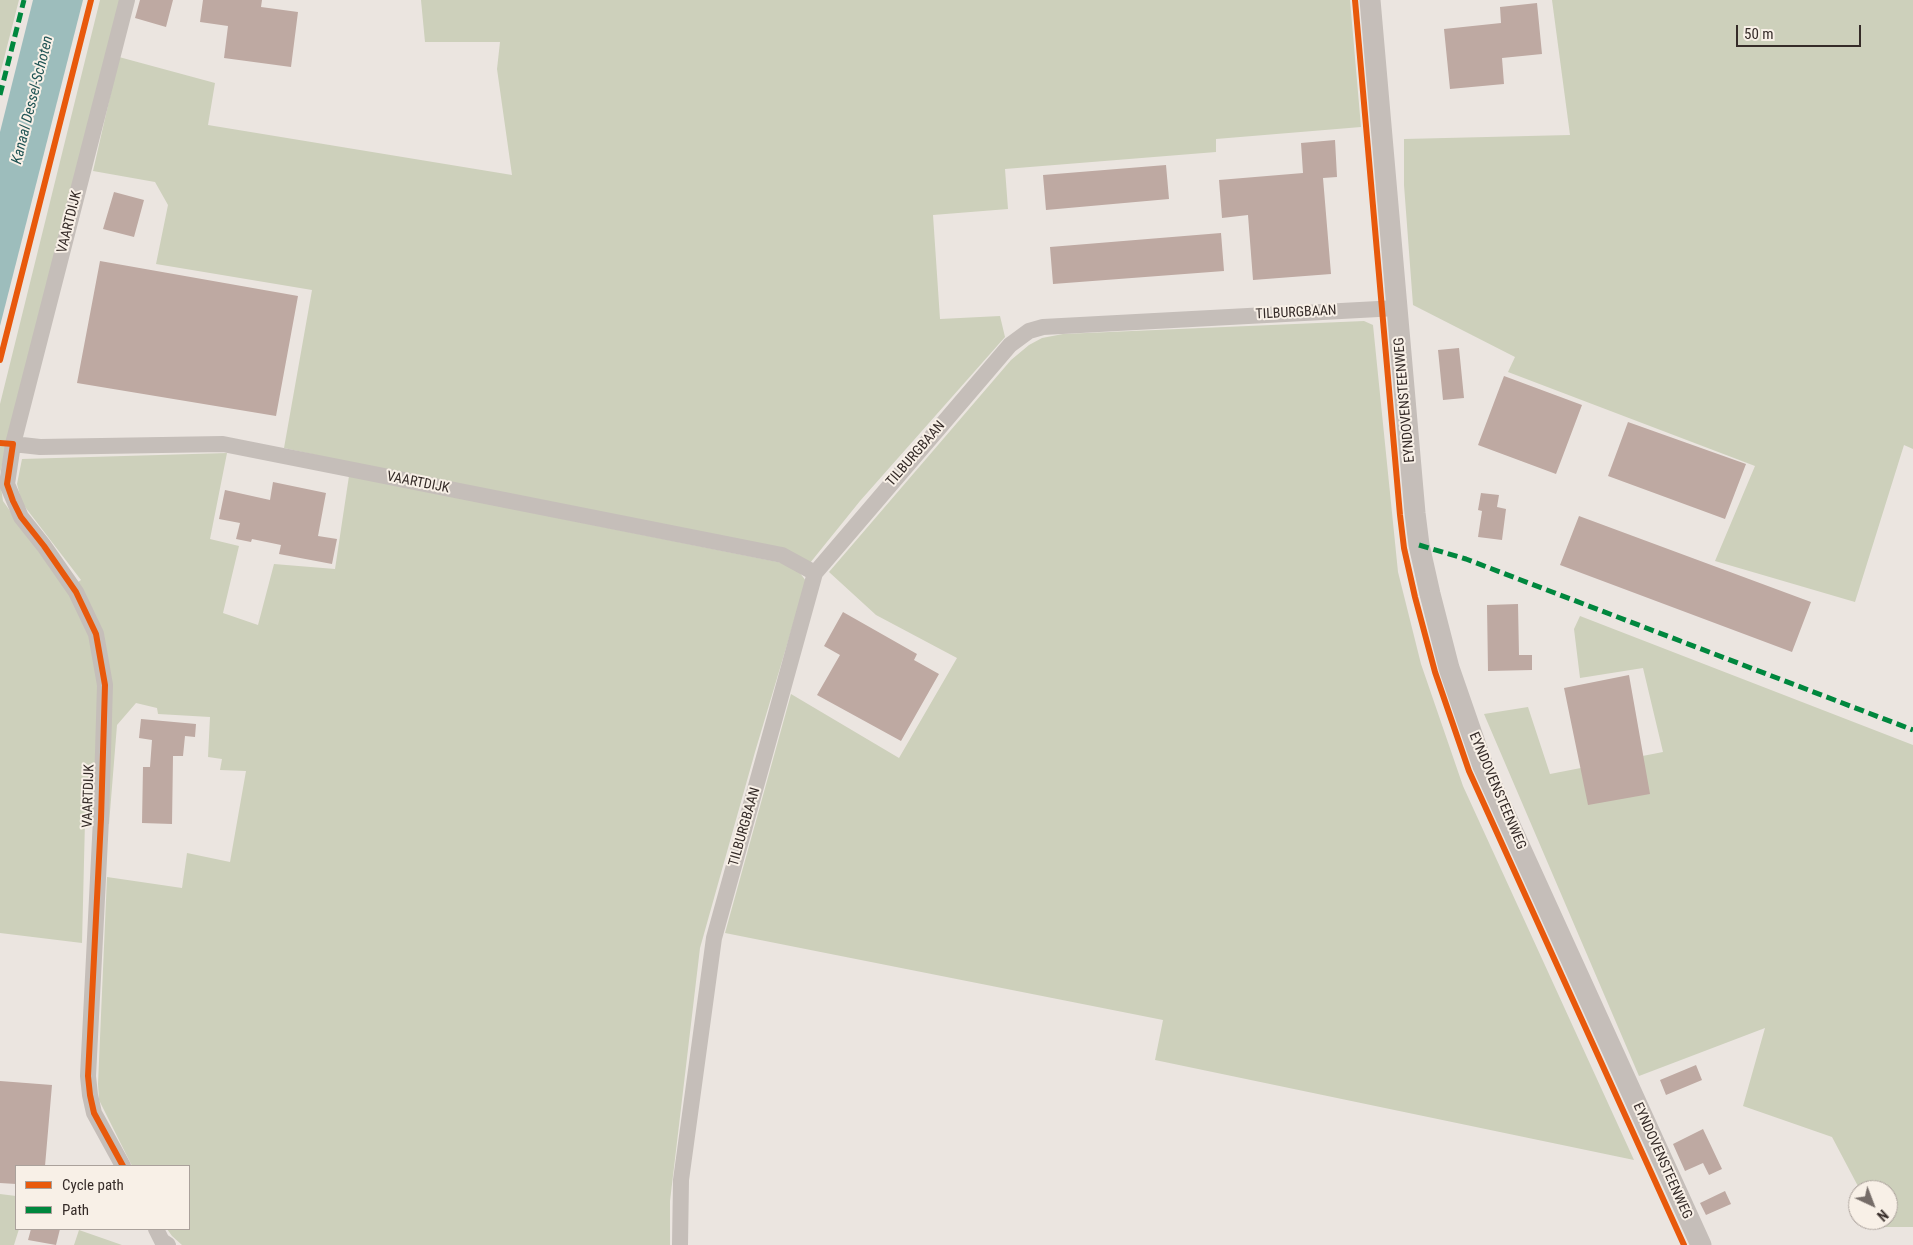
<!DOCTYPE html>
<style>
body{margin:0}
#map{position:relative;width:1913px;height:1245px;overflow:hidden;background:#ebe5e0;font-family:"Roboto Condensed",sans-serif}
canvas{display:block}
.legend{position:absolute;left:15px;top:1165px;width:175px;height:65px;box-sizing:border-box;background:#f8f0e7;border:1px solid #aaa19b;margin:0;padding:6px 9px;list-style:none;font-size:15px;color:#352b28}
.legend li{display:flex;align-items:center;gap:10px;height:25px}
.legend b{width:25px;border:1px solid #aaa19b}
.north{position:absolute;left:1848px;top:1180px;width:50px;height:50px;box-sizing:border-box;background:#f8f0e7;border:1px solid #aaa19b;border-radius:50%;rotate:137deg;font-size:14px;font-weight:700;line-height:20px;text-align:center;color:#352b28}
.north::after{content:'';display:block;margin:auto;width:18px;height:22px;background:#756c68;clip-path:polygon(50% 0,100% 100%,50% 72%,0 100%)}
.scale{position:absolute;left:1736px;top:25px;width:125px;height:22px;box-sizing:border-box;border:2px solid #352b28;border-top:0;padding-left:6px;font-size:15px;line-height:18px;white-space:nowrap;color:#352b28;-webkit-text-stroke:4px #f8f0e7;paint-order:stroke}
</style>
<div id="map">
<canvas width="1913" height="1245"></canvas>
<ul class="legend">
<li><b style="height:6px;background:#e8590c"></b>Cycle path</li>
<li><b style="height:6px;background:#00873e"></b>Path</li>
</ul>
<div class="north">N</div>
<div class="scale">50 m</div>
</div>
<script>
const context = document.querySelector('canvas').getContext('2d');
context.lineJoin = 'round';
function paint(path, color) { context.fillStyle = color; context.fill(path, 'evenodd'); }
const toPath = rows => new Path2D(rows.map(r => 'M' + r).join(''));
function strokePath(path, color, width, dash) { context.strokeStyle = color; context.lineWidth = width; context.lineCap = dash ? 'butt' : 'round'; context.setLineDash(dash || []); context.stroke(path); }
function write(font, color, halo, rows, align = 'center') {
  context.font = font + ' "Roboto Condensed",sans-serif'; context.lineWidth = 4; context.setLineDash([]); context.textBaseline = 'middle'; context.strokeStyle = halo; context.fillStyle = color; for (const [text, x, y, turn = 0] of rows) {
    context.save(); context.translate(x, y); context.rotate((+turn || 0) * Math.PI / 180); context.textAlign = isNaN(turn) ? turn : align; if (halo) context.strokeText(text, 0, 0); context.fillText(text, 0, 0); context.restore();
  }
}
paint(toPath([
 [0,0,19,0,0,74],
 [100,0,124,0,0,473,0,404],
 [421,0,1350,0,1361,127,1216,139,1216,152,1005,169,1008,209,933,215,940,319,1000,316,1005,337,860,501,810,563,284,448,312,290,156,264,168,205,155,182,93,171,119,57,215,83,208,125,512,175,497,69,500,42,425,42],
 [1552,0,1913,0,1913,449,1904,445,1855,602,1715,561,1755,466,1508,372,1515,357,1413,305,1404,185,1404,139,1570,135],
 [1364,321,1373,325,1398,572,1421,664,1463,786,1634,1160,1155,1060,1163,1020,725,933,791,694,899,758,957,658,876,615,829,572,1011,360,1029,345,1042,338,1063,334],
 [227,453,210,539,239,546,223,613,258,625,274,564,335,569,349,476,783,563,800,573,806,581,755,752,700,948,670,1201,670,1245,182,1245,172,1236,167,1229,189,1229,189,1166,132,1166,99,1100,98,1084,107,877,182,888,187,853,230,862,246,771,220,770,222,759,208,757,210,717,158,714,157,708,136,703,117,725,109,824,85,821,82,943,0,933,0,481,3,501,66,590,81,580,22,503,17,484,22,459],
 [1580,616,1913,745,1913,1227,1879,1227,1875,1220,1888,1220,1888,1190,1860,1190,1832,1137,1743,1106,1765,1028,1639,1076,1484,714,1528,707,1550,774,1663,752,1643,668,1580,678,1574,629],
 [0,1194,16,1196,16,1229,19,1229,14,1245,0,1245],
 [79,1230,122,1245,74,1245]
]), '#cdd0bb');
paint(toPath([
 [33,0,83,0,0,326,0,132]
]), '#9dbdbc');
paint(toPath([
 [140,0,173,0,166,27,135,18],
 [203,0,262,0,261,7,298,12,291,67,224,58,228,26,200,22],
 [1537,3,1542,54,1502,58,1504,84,1450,89,1444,29,1501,23,1500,7],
 [1335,140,1337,177,1323,178,1331,274,1253,280,1248,215,1222,218,1219,180,1303,173,1301,143],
 [1166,165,1169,199,1046,210,1043,175],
 [114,192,144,200,134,237,103,229],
 [1221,233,1224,271,1053,284,1050,247],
 [100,261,298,296,276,416,77,383],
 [1459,348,1464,398,1443,400,1438,350],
 [1504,376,1582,405,1556,474,1478,445],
 [1628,422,1746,464,1725,519,1608,476],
 [273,482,326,493,318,536,337,539,332,564,279,554,281,545,252,539,251,542,236,539,240,523,219,519,225,490,270,500],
 [1481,493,1499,495,1497,507,1506,509,1502,540,1478,537,1482,511,1478,510],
 [1579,516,1811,602,1792,652,1560,565],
 [1518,604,1519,655,1532,655,1532,670,1488,671,1487,605],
 [843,612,917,654,914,660,939,674,901,741,817,695,840,655,824,646],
 [1629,675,1650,794,1588,805,1564,688],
 [141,719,196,724,195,737,185,736,183,756,173,756,172,824,142,823,143,767,150,767,152,740,139,738],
 [1696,1065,1702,1080,1666,1095,1660,1080],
 [0,1081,52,1085,45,1166,16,1166,16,1184,0,1183],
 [1703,1129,1722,1169,1709,1175,1703,1163,1685,1171,1673,1144],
 [1725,1191,1731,1204,1706,1215,1700,1203],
 [31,1229,60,1229,56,1245,28,1240]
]), '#bea9a2');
strokePath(toPath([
 [13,444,40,447,223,444,782,555,815,573],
 [123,1166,94,1113,90,1095,88,1076,101,819,105,685,96,634,76,592,44,546,21,517,7,484,13,444,127,0],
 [156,1229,162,1241,168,1245],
 [680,1245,681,1180,714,938,815,573,1010,345,1029,331,1043,327,1397,308]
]), '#c5beb9', 16);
strokePath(toPath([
 [1370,0,1415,513,1419,545,1430,594,1449,668,1483,766,1701,1245]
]), '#c5beb9', 21);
strokePath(toPath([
 [0,95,24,0],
 [1419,545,1466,559,1913,730]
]), '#00873e', 5, [10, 5]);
strokePath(toPath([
 [1355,0,1400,515,1404,548,1415,597,1435,672,1469,771,1684,1245],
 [0,360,91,0],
 [0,443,13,444,7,484,13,501,21,517,44,546,76,592,96,634,105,685,101,819,88,1076,90,1095,94,1113,123,1166]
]), '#e8590c', 6);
write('14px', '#352b28', '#f8f0e7', [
 ["VAARTDIJK",70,222,-76],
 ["TILBURGBAAN",1296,313,-3],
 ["EYNDOVENSTEENWEG",1405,400,-95],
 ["TILBURGBAAN",916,454,-49],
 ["VAARTDIJK",418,483,11],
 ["EYNDOVENSTEENWEG",1497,791,67],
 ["VAARTDIJK",89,796,-88],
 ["TILBURGBAAN",745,827,-74],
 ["EYNDOVENSTEENWEG",1662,1161,66]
]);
write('italic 15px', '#1f5354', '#f8f0e7', [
 ["Kanaal Dessel-Schoten",33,100,-76]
]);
</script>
